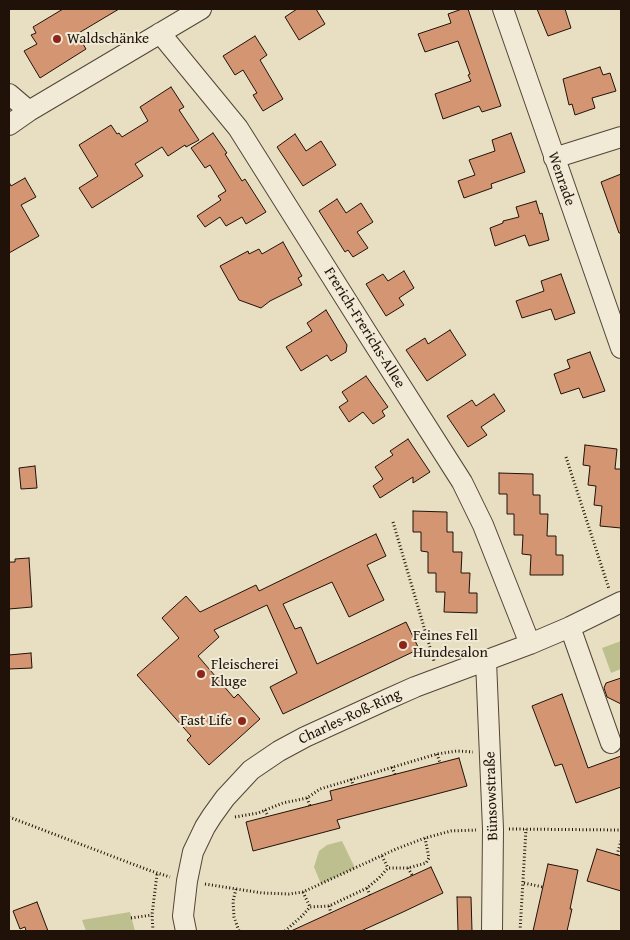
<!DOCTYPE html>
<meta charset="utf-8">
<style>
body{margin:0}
#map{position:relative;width:630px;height:940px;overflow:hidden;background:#e8dfc2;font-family:"Gentium Book Plus",serif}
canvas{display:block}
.frame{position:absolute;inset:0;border:10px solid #211209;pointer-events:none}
</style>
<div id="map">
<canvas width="630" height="940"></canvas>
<div class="frame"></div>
</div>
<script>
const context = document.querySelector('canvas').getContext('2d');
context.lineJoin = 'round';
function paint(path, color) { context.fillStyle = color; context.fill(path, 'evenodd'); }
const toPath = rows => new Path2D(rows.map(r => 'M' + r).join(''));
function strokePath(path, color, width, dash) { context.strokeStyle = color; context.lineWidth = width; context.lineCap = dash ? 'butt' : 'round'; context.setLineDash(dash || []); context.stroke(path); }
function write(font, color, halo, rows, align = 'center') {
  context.font = font + ' "Gentium Book Plus",serif'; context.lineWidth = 4; context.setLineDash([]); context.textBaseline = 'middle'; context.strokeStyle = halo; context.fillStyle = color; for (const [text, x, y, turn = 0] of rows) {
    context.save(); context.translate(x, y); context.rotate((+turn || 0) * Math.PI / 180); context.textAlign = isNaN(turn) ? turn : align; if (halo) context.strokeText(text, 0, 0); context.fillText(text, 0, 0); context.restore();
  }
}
paint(toPath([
 [621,641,621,669,611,673,602,648],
 [342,841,355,868,321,884,314,867,319,851,327,845],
 [130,912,135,931,86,931,82,920]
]), '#bdc08e');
const building = toPath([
 [63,9,119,9,77,34,86,49,40,78,24,51,37,44,31,35,36,33,33,27,63,9],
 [297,9,316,9,325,24,299,40,285,17,297,9],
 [462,9,468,9,501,106,482,112,479,106,443,119,435,94,471,81,468,75,470,74,458,41,425,52,418,34,451,23,448,14,462,9],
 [537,9,565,9,571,28,548,36,537,9],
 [255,36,267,55,260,60,283,99,263,111,253,95,257,93,243,70,235,75,223,56,255,36],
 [600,67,603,75,610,73,616,91,592,98,595,108,575,115,572,104,569,105,563,79,600,67],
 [171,87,184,107,179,110,199,140,186,147,185,145,168,156,162,147,135,164,143,176,92,208,79,188,98,176,79,145,111,125,117,134,119,133,122,137,148,121,140,107,171,87],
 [213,133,227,153,225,154,242,181,245,179,266,212,246,224,242,217,226,226,220,217,205,227,197,216,221,200,218,196,226,191,210,165,205,168,191,148,213,133],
 [511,133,525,172,491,184,492,188,464,198,458,181,475,175,469,160,495,151,492,140,511,133],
 [295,134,306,151,321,141,336,165,303,186,277,147,295,134],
 [621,174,621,233,619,233,601,182,621,174],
 [25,178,36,197,21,205,39,236,9,253,9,182,11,186,25,178],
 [337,199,346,213,361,203,373,222,357,232,368,248,353,257,348,250,345,252,319,211,337,199],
 [536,201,540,214,542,213,549,240,529,246,525,235,495,246,490,228,503,223,503,221,519,217,516,207,536,201],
 [283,242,302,276,298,278,302,285,270,301,261,308,239,300,220,266,248,251,249,254,259,249,262,254,283,242],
 [404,271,414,288,399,298,404,305,386,316,366,284,383,274,388,281,404,271],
 [561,274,575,313,555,320,551,309,522,318,516,301,544,291,541,281,561,274],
 [326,310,347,345,346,352,331,361,327,355,301,371,286,347,312,331,307,323,326,310],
 [450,330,466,355,427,381,406,350,425,338,428,344,450,330],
 [590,352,605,391,583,398,579,388,561,394,554,374,570,368,567,360,590,352],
 [366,376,388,407,382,411,385,416,373,424,363,412,349,422,339,407,348,401,342,392,366,376],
 [494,394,505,411,481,427,487,435,468,447,447,416,472,400,476,406,494,394],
 [408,439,430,472,413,483,413,477,380,498,373,486,383,479,375,467,393,455,390,451,408,439],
 [585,445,617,449,615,469,621,469,621,528,600,526,602,506,594,505,596,486,588,485,590,466,583,465,585,445],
 [35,466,37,488,21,489,19,468,35,466],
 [499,473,533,474,533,495,540,495,540,514,548,514,547,536,556,536,556,555,563,555,563,575,530,575,531,555,522,554,523,535,514,535,514,514,507,514,507,494,499,494,499,473],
 [413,511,447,512,447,532,453,532,453,552,462,552,461,573,470,573,469,593,477,593,477,613,444,612,445,592,436,592,436,573,428,573,428,552,421,551,421,532,413,532,413,511],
 [376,534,386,556,367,565,384,600,349,617,332,582,283,604,295,629,301,627,317,664,406,622,419,649,283,714,270,687,297,673,267,605,214,630,219,637,198,656,234,698,238,694,260,719,209,765,187,740,191,736,137,675,179,638,162,618,186,596,200,612,256,585,259,591,376,534],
 [29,558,32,607,9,609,9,562,15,562,15,559,29,558],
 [31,653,32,668,9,669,9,655,31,653],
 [621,678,621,704,607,697,604,688,606,683,621,678],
 [562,694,588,768,621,756,621,787,576,803,562,764,555,766,532,706,562,694],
 [459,758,467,786,337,820,340,828,253,851,246,822,332,800,330,791,459,758],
 [597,849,621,856,621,891,587,881,597,849],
 [548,864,578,870,570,909,572,909,567,931,533,931,548,864],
 [431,867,443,893,403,912,361,931,291,931,431,867],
 [457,897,471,897,472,931,458,931,457,897],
 [37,902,48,931,26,931,25,927,20,929,13,911,37,902]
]);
paint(building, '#d39572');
strokePath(building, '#211209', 1);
const minor = toPath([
 [503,9,621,348],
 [160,33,238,128,369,336,462,482,483,525,530,644],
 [9,94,29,111],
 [9,125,29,111,201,9],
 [554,158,621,137],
 [570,627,611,743],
 [486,661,493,829,492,931],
 [186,931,183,916,187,881,193,852,205,827,212,816,225,798,251,770,279,751,305,737,388,699,415,687,530,644,570,627,621,602]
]);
strokePath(minor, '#534537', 22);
strokePath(toPath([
 [566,457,609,589],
 [393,522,434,661],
 [437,754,440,763],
 [392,767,395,775],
 [351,779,353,785],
 [307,798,310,806],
 [265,810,268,816],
 [9,817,151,871,170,877],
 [235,817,258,813,283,803,307,798,320,789,437,754,457,751,473,752],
 [509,829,621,830],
 [617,855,621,841],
 [382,856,388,868],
 [408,868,412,875],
 [524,883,543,887],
 [205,884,262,893,289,894,303,892,396,849,425,838,451,831,476,830],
 [367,888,370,895],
 [236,889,233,901,234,917,239,931],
 [303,892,310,907],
 [329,906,331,913],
 [131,918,152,915],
 [153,931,152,915,157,874],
 [285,931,302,916,310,907,329,906,367,888,379,878,388,868,408,868,426,863,429,858,425,838],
 [520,931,526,829]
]), '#211209', 3, [1, 2.5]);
strokePath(minor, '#f0ead7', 20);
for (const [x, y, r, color] of [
 [57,39,5,"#8f2418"],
 [403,645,5,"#8f2418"],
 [201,674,5,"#8f2418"],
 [242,721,5,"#8f2418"]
]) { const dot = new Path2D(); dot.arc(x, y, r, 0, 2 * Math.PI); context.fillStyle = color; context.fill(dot); strokePath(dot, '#f0ead7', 2); }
write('15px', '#211209', '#f0ead7', [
 ["Waldschänke",67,39],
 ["Feines Fell",413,636],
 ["Hundesalon",413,653],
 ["Fleischerei",211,665],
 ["Kluge",211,682],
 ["Fast Life",232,721,"right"]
], 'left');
write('15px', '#211209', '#f0ead7', [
 ["Wenrade",561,179,71],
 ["Frerich-Frerichs-Allee",364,328,58],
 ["Charles-Roß-Ring",350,717,-25],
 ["Bünsowstraße",492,796,-92]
]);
</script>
